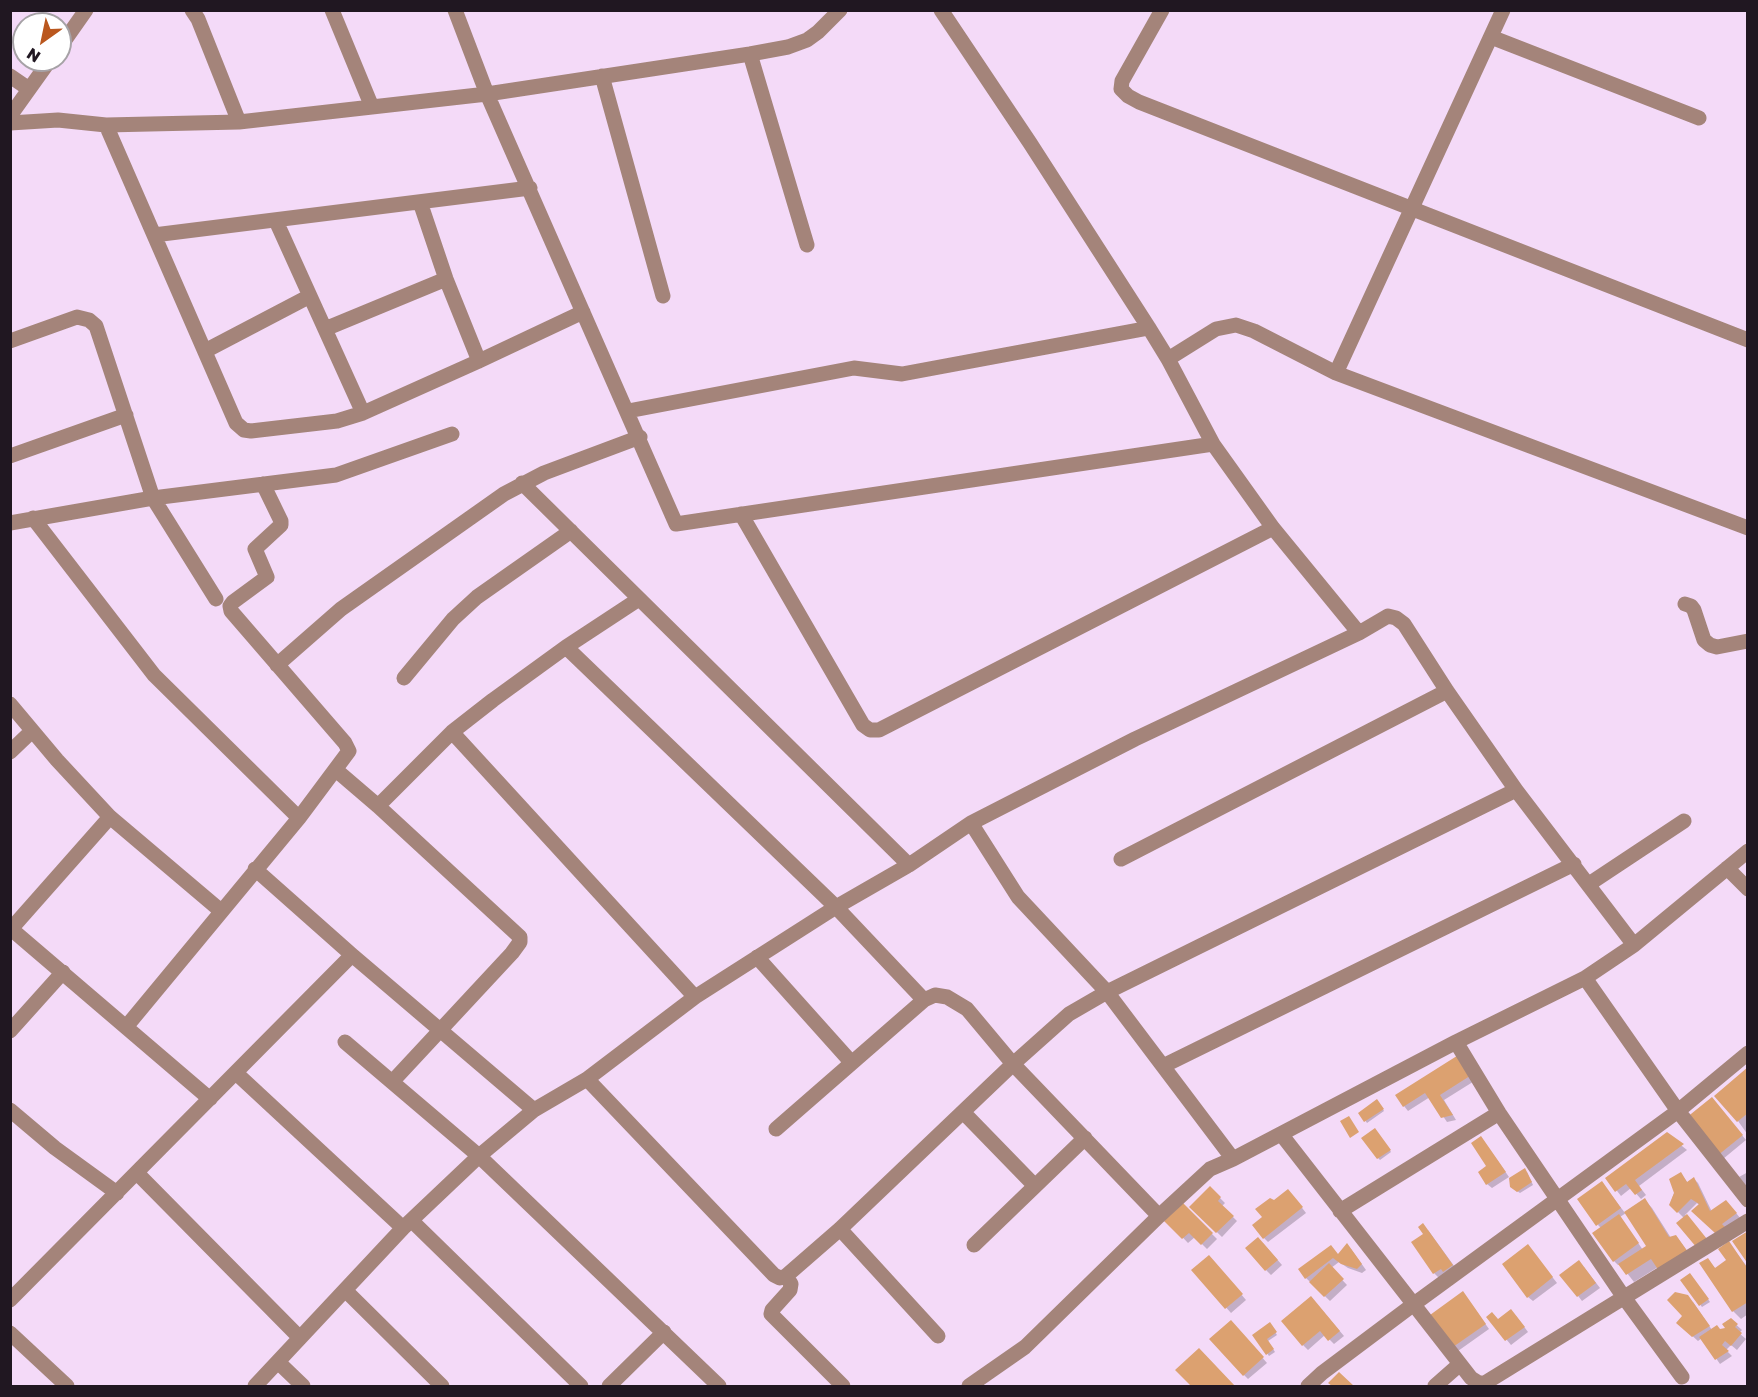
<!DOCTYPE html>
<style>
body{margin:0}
#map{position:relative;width:1758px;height:1397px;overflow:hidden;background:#f4daf8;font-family:"Golos Text",sans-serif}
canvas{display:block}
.frame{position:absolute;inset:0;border:12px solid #201721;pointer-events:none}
.north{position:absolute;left:12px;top:12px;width:60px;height:60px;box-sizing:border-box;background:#fff;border:2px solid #a6a2a6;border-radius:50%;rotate:213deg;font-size:16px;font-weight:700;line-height:24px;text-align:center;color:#201721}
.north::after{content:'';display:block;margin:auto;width:21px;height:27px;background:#ba571e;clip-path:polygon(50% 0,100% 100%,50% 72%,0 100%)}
</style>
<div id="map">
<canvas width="1758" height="1397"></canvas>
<div class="frame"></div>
<div class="north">N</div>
</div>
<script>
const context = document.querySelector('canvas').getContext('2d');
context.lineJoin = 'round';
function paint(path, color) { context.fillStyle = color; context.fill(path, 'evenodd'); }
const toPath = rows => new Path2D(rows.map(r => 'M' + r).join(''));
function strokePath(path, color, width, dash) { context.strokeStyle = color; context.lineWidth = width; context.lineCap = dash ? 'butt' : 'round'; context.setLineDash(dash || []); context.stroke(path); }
paint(toPath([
 [1460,1056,1476,1080,1444,1100,1456,1120,1447,1122,1430,1097,1408,1111,1404,1106],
 [1748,1069,1748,1135,1738,1121],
 [1379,1103,1384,1111,1367,1123,1360,1113],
 [1716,1104,1746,1140,1723,1159,1718,1155],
 [1377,1132,1391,1152,1380,1160,1378,1158],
 [1667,1134,1687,1150,1639,1186,1646,1195,1641,1199,1631,1188,1621,1196,1607,1178],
 [1481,1137,1509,1177,1492,1188,1487,1184,1488,1167],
 [1527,1172,1533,1185,1520,1193,1514,1189],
 [1748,1172,1748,1189,1739,1177],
 [1681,1174,1688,1183,1694,1179,1698,1183,1712,1212,1731,1207,1741,1219,1725,1229,1697,1203,1685,1215,1688,1218,1684,1218,1670,1204],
 [1210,1188,1225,1203,1222,1206,1237,1221,1222,1237,1191,1207],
 [1606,1188,1625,1213,1645,1200,1652,1208,1671,1238,1676,1236,1694,1260,1658,1267,1634,1282,1620,1264,1618,1265,1614,1261,1601,1228,1598,1225],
 [1626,1213,1648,1247,1643,1250,1620,1217],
 [1293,1196,1306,1213,1268,1242,1264,1238,1264,1217,1274,1202],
 [1183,1205,1217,1239,1207,1249,1195,1237,1188,1243,1167,1221],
 [1428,1230,1457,1270,1439,1278,1434,1273,1413,1243,1425,1234],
 [1263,1243,1282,1265,1271,1275,1266,1270],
 [1729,1243,1748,1268,1748,1314,1741,1319,1733,1311,1701,1264,1707,1260,1716,1269,1728,1261],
 [1351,1249,1366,1270,1362,1273,1348,1268,1339,1262,1331,1268,1347,1285,1330,1301,1306,1278,1300,1269],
 [1532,1251,1557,1283,1533,1301,1528,1297],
 [1213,1261,1246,1300,1231,1313,1193,1270],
 [1584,1267,1600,1288,1582,1301,1562,1275],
 [1692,1277,1710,1302,1702,1307,1682,1281],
 [1467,1298,1489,1329,1458,1351,1454,1346],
 [1693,1302,1712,1330,1727,1329,1731,1320,1742,1330,1739,1333,1746,1339,1737,1350,1731,1345,1726,1350,1732,1356,1720,1364,1702,1338,1698,1341,1678,1323],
 [1316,1303,1344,1336,1334,1344,1325,1335,1308,1350,1303,1345],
 [1516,1316,1528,1332,1511,1345,1488,1317,1498,1321],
 [1235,1326,1267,1363,1248,1379,1244,1375],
 [1271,1326,1277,1335,1268,1341,1275,1352,1269,1356,1254,1335],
 [1199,1350,1233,1386,1193,1386,1177,1370]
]), '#0003');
paint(toPath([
 [1460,1054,1473,1074,1440,1095,1453,1115,1441,1118,1425,1093,1403,1107,1395,1095],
 [1748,1067,1748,1113,1737,1122,1714,1096],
 [1712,1097,1743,1135,1717,1156,1686,1118],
 [1377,1099,1384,1109,1364,1122,1358,1113],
 [1349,1116,1359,1132,1350,1138,1340,1121],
 [1375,1128,1391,1150,1377,1159,1361,1138],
 [1667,1132,1684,1144,1635,1180,1642,1190,1635,1195,1626,1184,1615,1192,1605,1178],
 [1481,1136,1506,1172,1486,1185,1478,1172,1486,1166,1471,1143],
 [1525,1168,1532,1182,1517,1192,1510,1187,1509,1178],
 [1681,1172,1687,1182,1694,1177,1710,1211,1726,1200,1737,1213,1722,1224,1725,1227,1715,1233,1691,1211,1699,1204,1691,1199,1677,1213,1669,1205,1674,1193,1669,1179],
 [1602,1181,1621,1208,1596,1226,1577,1199],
 [1210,1186,1221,1197,1218,1201,1234,1216,1216,1233,1189,1207],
 [1288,1189,1303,1207,1263,1239,1252,1225,1262,1217,1255,1209,1270,1198,1274,1200],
 [1645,1198,1669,1237,1676,1235,1688,1252,1659,1271,1651,1259,1626,1275,1618,1264,1646,1246,1624,1212],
 [1183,1203,1213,1233,1201,1245,1189,1233,1182,1239,1164,1221],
 [1619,1214,1639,1243,1613,1262,1592,1233],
 [1687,1214,1707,1239,1697,1248,1676,1223],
 [1423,1223,1453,1265,1443,1272,1441,1269,1433,1274,1411,1242,1423,1234,1418,1227],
 [1748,1231,1748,1264,1732,1241],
 [1258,1237,1278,1260,1265,1271,1245,1248],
 [1729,1241,1748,1269,1748,1302,1732,1312,1699,1263,1708,1258,1715,1268,1726,1260,1718,1249],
 [1347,1243,1362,1264,1357,1269,1341,1264,1333,1258,1305,1279,1298,1269,1331,1245,1338,1254],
 [1528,1244,1553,1277,1527,1298,1502,1264],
 [1209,1255,1243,1294,1225,1309,1191,1270],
 [1579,1260,1596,1283,1577,1297,1559,1275],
 [1329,1263,1344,1279,1324,1297,1309,1282],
 [1690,1273,1709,1299,1699,1306,1680,1280],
 [1463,1291,1486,1324,1453,1347,1430,1315],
 [1675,1292,1688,1295,1710,1326,1692,1337,1676,1323,1682,1316,1667,1300],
 [1311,1296,1340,1331,1328,1341,1320,1331,1302,1346,1281,1321],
 [1511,1309,1525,1327,1505,1341,1486,1317,1492,1312,1498,1319],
 [1731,1318,1738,1324,1735,1327,1742,1333,1731,1346,1725,1341,1722,1345,1729,1351,1715,1360,1699,1337,1717,1325,1720,1329,1725,1328,1722,1324],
 [1231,1320,1264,1357,1243,1376,1209,1339],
 [1270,1322,1277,1332,1267,1339,1274,1349,1266,1355,1252,1335],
 [1199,1348,1235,1386,1191,1386,1175,1370],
 [1339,1372,1354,1386,1332,1386,1328,1383]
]), '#dca170');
strokePath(toPath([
 [192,10,198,19,239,122],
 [332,10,372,107],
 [455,10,487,94,676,524,1213,444],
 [941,10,1030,143,1149,328,1168,359,1213,444,1273,528,1359,633],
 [1162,10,1122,81,1121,89,1128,96,1139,102,1748,340],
 [1491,37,1699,118],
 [60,47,86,10],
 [750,54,807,245],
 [10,76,29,89],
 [602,76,663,296],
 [10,116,50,60],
 [10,123,58,120,106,125,239,122,487,94,750,54,788,47,807,40,818,32,840,10],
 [106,125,236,423,244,430,251,431,337,421,363,413,479,361,583,312],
 [420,202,446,279,479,361],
 [276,221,363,413],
 [154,235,530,188],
 [325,329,446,279],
 [10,341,77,317,89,320,96,326,153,498,216,599],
 [205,351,310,296],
 [1168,359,1216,329,1236,325,1254,331,1336,373,1748,528],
 [1336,373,1503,10],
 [628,411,854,368,902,374,1149,328],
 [10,456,126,415],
 [522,483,909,865],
 [741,514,863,725,870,730,879,730,1273,528],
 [33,518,154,675,299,818],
 [10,523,153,498,336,475,452,434],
 [1685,604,1691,606,1694,610,1704,640,1710,645,1717,647,1748,641],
 [566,647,836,907,924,1000],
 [277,665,341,609,504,494,544,473,640,437],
 [404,678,453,619,477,597,571,531],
 [10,704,57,760,110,817,221,911],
 [452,732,695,997],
 [10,752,32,731],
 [336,770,378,806,520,937,520,942,512,953,392,1082],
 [378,806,452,732,493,700,566,647,639,599],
 [971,823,1018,897,1107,992,1233,1159],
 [1121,859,1447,691],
 [1727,868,1748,889],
 [255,869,352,955,534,1110],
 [1589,884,1684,821],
 [10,928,210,1099],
 [11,929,110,817],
 [757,957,851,1062],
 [1585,978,1678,1111,1748,1200],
 [126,1027,299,818,349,751,345,743,231,611,230,606,233,602,267,577,255,549,281,525,281,521,263,484],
 [10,1031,63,972],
 [345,1042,479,1156,719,1386],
 [1456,1042,1499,1113,1623,1296,1682,1377],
 [1163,1066,1574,864],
 [236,1073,403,1228],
 [587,1079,774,1275,780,1278,786,1276,840,1229,1013,1064,1069,1014,1107,992,1516,790],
 [10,1110,55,1148,117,1193],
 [963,1112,1035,1186],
 [776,1129,924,1000,935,995,947,997,967,1009,1013,1064,1159,1216],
 [1281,1134,1471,1378,1479,1383,1485,1383,1748,1221],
 [137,1173,300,1338],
 [1340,1211,1499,1113],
 [412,1221,581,1386],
 [840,1229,938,1336],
 [974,1245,1085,1138],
 [786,1276,791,1284,790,1290,772,1310,771,1314,843,1386],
 [345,1290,442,1386],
 [10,1300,352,955],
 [10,1333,67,1386],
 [278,1362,303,1386],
 [255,1386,403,1228,479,1156,534,1110,587,1079,695,997,836,907,909,865,971,823,1135,739,1359,633,1388,616,1396,618,1404,624,1447,691,1516,790,1634,945],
 [609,1386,664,1332],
 [969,1386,1025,1347,1159,1216,1210,1169,1233,1159,1456,1042,1585,978,1634,945,1748,851],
 [1308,1386,1322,1373,1414,1304,1678,1111,1748,1053],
 [1435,1386,1460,1364]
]), '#a4847a', 15);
</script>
